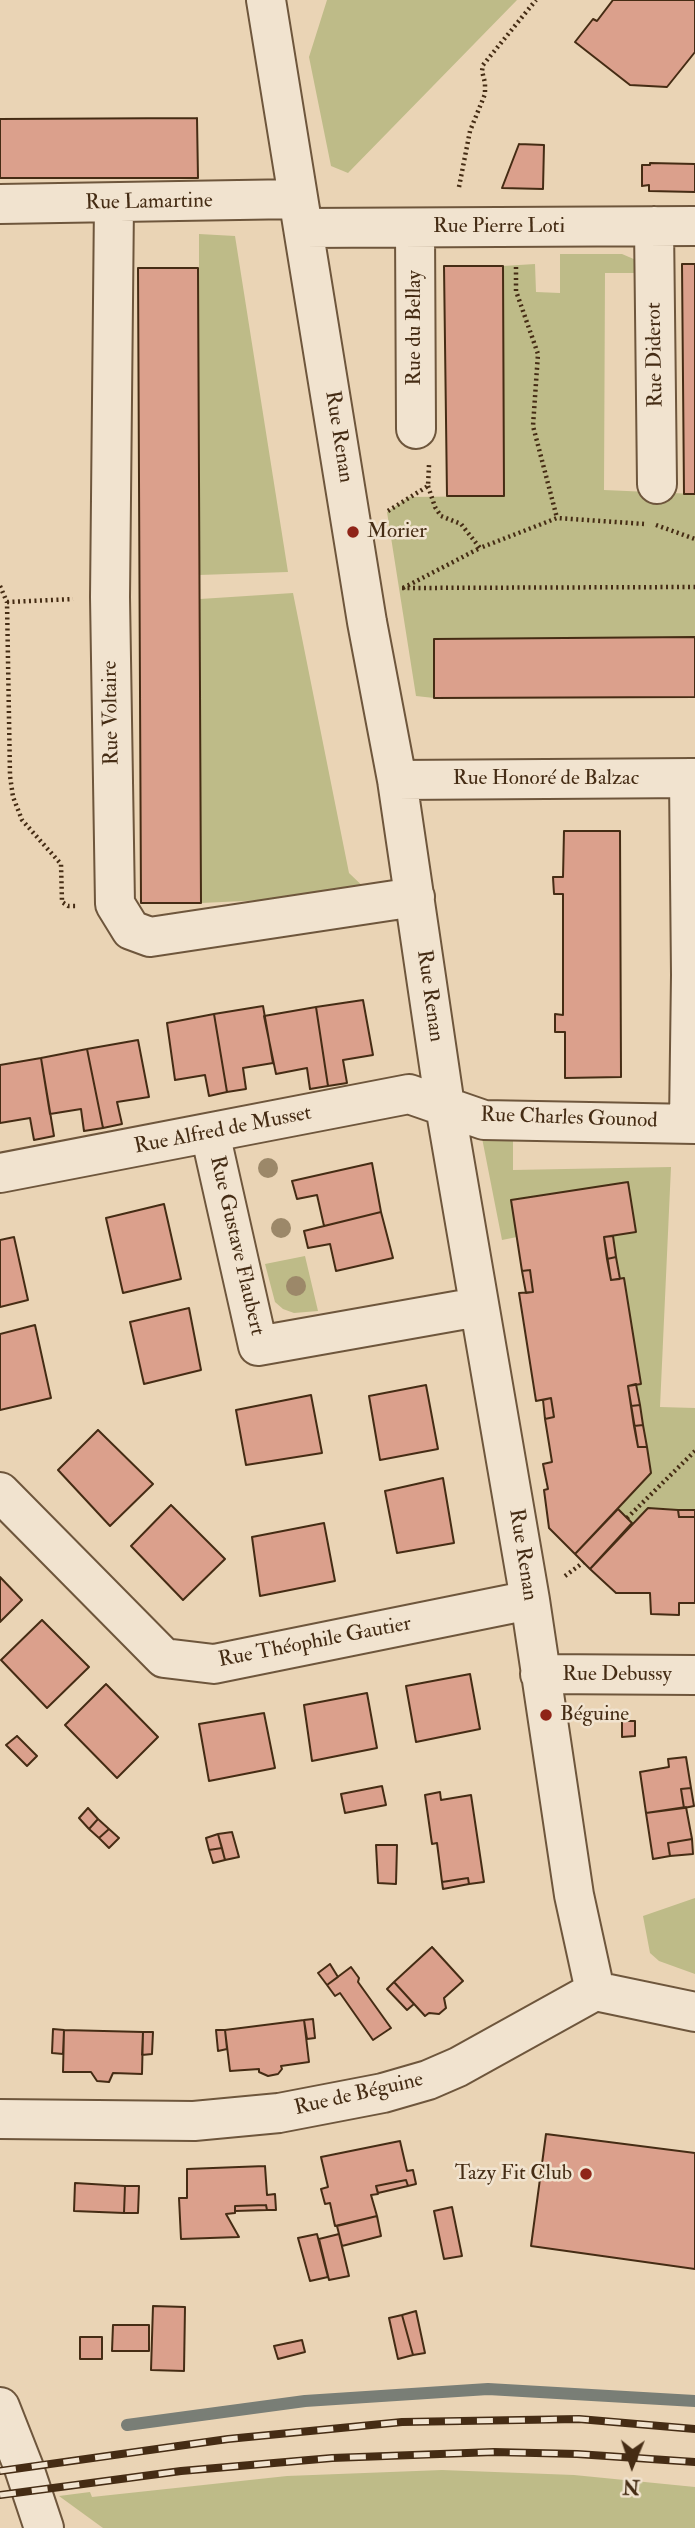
<!DOCTYPE html>
<meta charset="utf-8">
<style>
body{margin:0}
#map{position:relative;width:695px;height:2528px;overflow:hidden;background:#ead4b5;font-family:"IM FELL Double Pica",serif}
canvas{display:block}
.north{position:absolute;left:597px;top:2430px;width:70px;height:70px;-webkit-text-stroke:5px #f1e3cf;paint-order:stroke;rotate:182deg;font-size:19px;font-weight:700;line-height:28px;text-align:center;color:#452c14}
.north::after{content:'';display:block;margin:auto;width:24px;height:32px;background:#452c14;clip-path:polygon(50% 0,100% 100%,50% 72%,0 100%)}
</style>
<div id="map">
<canvas width="695" height="2528"></canvas>
<div class="north">N</div>
</div>
<script>
const context = document.querySelector('canvas').getContext('2d');
context.lineJoin = 'round';
function paint(path, color) { context.fillStyle = color; context.fill(path, 'evenodd'); }
const toPath = rows => new Path2D(rows.map(r => 'M' + r).join(''));
function strokePath(path, color, width, dash) { context.strokeStyle = color; context.lineWidth = width; context.lineCap = dash ? 'butt' : 'round'; context.setLineDash(dash || []); context.stroke(path); }
function write(font, color, halo, rows, align = 'center') {
  context.font = font + ' "IM FELL Double Pica",serif'; context.lineWidth = 5; context.setLineDash([]); context.textBaseline = 'middle'; context.strokeStyle = halo; context.fillStyle = color; for (const [text, x, y, turn = 0] of rows) {
    context.save(); context.translate(x, y); context.rotate((+turn || 0) * Math.PI / 180); context.textAlign = isNaN(turn) ? turn : align; if (halo) context.strokeText(text, 0, 0); context.fillText(text, 0, 0); context.restore();
  }
}
paint(toPath([
 [327,0,517,0,348,173,331,166,309,57],
 [199,234,235,236,288,572,199,575],
 [560,254,622,254,636,260,639,273,605,273,604,490,695,494,695,637,435,639,434,698,416,696,387,512,409,497,504,496,503,266,535,264,536,292,560,293],
 [293,593,349,873,372,895,201,903,200,599],
 [482,1138,513,1138,513,1170,671,1167,660,1407,695,1408,695,1510,648,1508,632,1523,618,1509,651,1473,613,1236,636,1232,628,1182,511,1200,517,1237,502,1240],
 [305,1256,318,1311,294,1313,283,1309,275,1302,265,1264],
 [695,1898,695,1974,659,1961,650,1953,643,1916],
 [442,2470,574,2475,695,2487,695,2528,103,2528,59,2496,90,2492,92,2497,287,2476]
]), '#bebb88');
strokePath(toPath([
 [127,2425,305,2401,488,2389,695,2401]
]), '#797e76', 12);
const building = toPath([
 [613,0,695,0,695,52,667,87,630,85,575,42,593,19,597,21,613,0],
 [197,118,198,178,0,178,0,119,197,118],
 [519,144,544,145,543,189,502,188,519,144],
 [650,163,695,164,695,192,649,191,649,185,642,186,642,165,650,165,650,163],
 [682,264,695,264,695,494,684,494,682,264],
 [444,266,503,266,504,496,447,496,444,266],
 [138,268,198,268,201,903,141,903,138,268],
 [695,637,695,697,434,698,434,639,695,637],
 [564,831,620,831,621,1077,565,1078,565,1032,555,1032,555,1014,563,1015,563,894,554,894,553,877,563,877,564,831],
 [363,1000,373,1055,343,1060,347,1083,328,1086,316,1007,363,1000],
 [263,1006,273,1063,243,1068,246,1089,227,1092,214,1014,263,1006],
 [316,1007,328,1086,310,1089,307,1068,276,1074,264,1016,316,1007],
 [214,1014,227,1092,209,1096,205,1075,175,1080,167,1023,214,1014],
 [138,1040,149,1097,117,1102,122,1124,103,1128,87,1049,138,1040],
 [87,1049,103,1128,84,1131,81,1109,50,1114,41,1058,87,1049],
 [41,1058,54,1136,34,1140,30,1118,0,1123,0,1065,41,1058],
 [372,1163,381,1212,324,1226,317,1195,297,1199,292,1181,372,1163],
 [628,1182,636,1232,604,1237,611,1280,624,1278,641,1384,628,1386,638,1447,647,1447,651,1473,575,1554,549,1528,544,1490,548,1489,543,1464,552,1462,545,1419,554,1417,551,1398,536,1401,519,1293,533,1292,530,1270,522,1271,511,1200,628,1182],
 [164,1204,181,1279,123,1293,106,1218,164,1204],
 [381,1212,393,1258,336,1271,330,1244,308,1248,304,1231,381,1212],
 [613,1236,616,1257,607,1259,604,1237,613,1236],
 [14,1237,28,1300,0,1307,0,1240,14,1237],
 [616,1257,620,1279,611,1280,607,1259,616,1257],
 [530,1270,533,1292,526,1293,522,1271,530,1270],
 [189,1308,201,1370,144,1384,130,1322,189,1308],
 [35,1325,51,1398,0,1410,0,1334,35,1325],
 [636,1384,640,1405,631,1406,628,1386,636,1384],
 [426,1385,438,1449,380,1460,369,1396,426,1385],
 [311,1395,322,1453,246,1465,236,1410,311,1395],
 [551,1398,554,1417,545,1419,543,1400,551,1398],
 [640,1405,643,1425,634,1426,631,1406,640,1405],
 [643,1425,647,1447,638,1447,634,1426,643,1425],
 [98,1430,153,1484,110,1526,58,1470,98,1430],
 [443,1478,454,1543,397,1553,385,1491,443,1478],
 [171,1505,225,1559,183,1600,131,1546,171,1505],
 [648,1508,678,1510,679,1517,695,1517,695,1603,679,1603,679,1615,651,1614,650,1593,616,1593,590,1569,648,1508],
 [618,1509,632,1523,590,1569,575,1554,618,1509],
 [678,1510,695,1510,695,1517,679,1517,678,1510],
 [324,1523,335,1581,260,1596,252,1537,324,1523],
 [0,1577,22,1600,0,1622,0,1577],
 [42,1620,89,1667,47,1708,1,1660,42,1620],
 [470,1674,480,1729,416,1742,406,1686,470,1674],
 [106,1684,158,1737,117,1778,65,1725,106,1684],
 [367,1693,377,1748,312,1761,304,1705,367,1693],
 [264,1713,275,1768,209,1781,199,1724,264,1713],
 [622,1721,635,1721,635,1736,622,1737,622,1721],
 [17,1736,37,1756,27,1766,6,1745,17,1736],
 [686,1757,691,1788,681,1789,684,1808,646,1813,640,1772,669,1767,668,1759,686,1757],
 [382,1786,386,1805,345,1813,341,1794,382,1786],
 [691,1788,694,1806,684,1808,681,1789,691,1788],
 [440,1792,441,1800,471,1795,484,1882,469,1884,468,1878,442,1882,437,1843,432,1844,425,1795,440,1792],
 [686,1807,692,1839,668,1843,670,1856,653,1859,646,1813,686,1807],
 [88,1808,98,1819,89,1829,79,1818,88,1808],
 [98,1819,109,1829,99,1838,89,1829,98,1819],
 [109,1829,119,1838,109,1848,99,1838,109,1829],
 [232,1832,239,1857,225,1860,218,1834,232,1832],
 [218,1834,222,1848,209,1850,206,1838,218,1834],
 [692,1839,693,1854,670,1856,668,1843,692,1839],
 [376,1845,397,1845,396,1884,378,1883,376,1845],
 [222,1848,225,1860,213,1863,209,1850,222,1848],
 [468,1878,469,1884,443,1889,442,1882,468,1878],
 [432,1947,463,1981,444,1998,446,2008,439,2014,429,2013,425,2016,394,1982,432,1947],
 [330,1964,338,1977,327,1985,318,1973,330,1964],
 [351,1967,359,1978,358,1982,391,2028,373,2040,340,1993,335,1996,327,1985,351,1967],
 [394,1982,414,2004,407,2010,387,1989,394,1982],
 [313,2019,315,2038,307,2039,304,2020,313,2019],
 [304,2020,309,2062,281,2066,282,2069,278,2074,268,2076,259,2072,259,2069,230,2071,225,2030,304,2020],
 [53,2029,64,2030,63,2054,52,2053,53,2029],
 [64,2030,143,2032,142,2074,113,2073,109,2082,97,2081,91,2072,63,2072,64,2030],
 [216,2030,225,2030,227,2049,218,2051,216,2030],
 [143,2032,153,2032,152,2054,142,2055,143,2032],
 [546,2134,695,2153,695,2269,531,2246,546,2134],
 [400,2141,407,2171,413,2170,416,2184,408,2186,406,2180,376,2186,378,2194,371,2195,377,2216,335,2226,330,2203,325,2204,321,2189,328,2187,321,2157,400,2141],
 [265,2166,267,2195,275,2194,276,2210,267,2210,266,2205,235,2206,235,2213,226,2214,239,2237,181,2239,179,2198,187,2198,187,2169,265,2166],
 [406,2180,408,2186,378,2193,376,2186,406,2180],
 [75,2183,125,2186,124,2213,74,2211,75,2183],
 [125,2186,139,2186,138,2213,124,2213,125,2186],
 [266,2205,267,2210,235,2211,235,2206,266,2205],
 [452,2207,462,2256,444,2259,434,2211,452,2207],
 [377,2216,381,2236,342,2246,337,2226,377,2216],
 [317,2234,328,2277,310,2281,298,2238,317,2234],
 [339,2234,349,2276,329,2280,319,2239,339,2234],
 [153,2306,185,2307,184,2371,151,2370,153,2306],
 [416,2311,425,2353,413,2355,402,2315,416,2311],
 [402,2315,413,2355,398,2359,389,2318,402,2315],
 [113,2325,149,2325,149,2351,112,2351,113,2325],
 [80,2337,102,2337,102,2359,80,2359,80,2337],
 [302,2340,305,2352,278,2359,274,2346,302,2340]
]);
paint(building, '#dba08c');
strokePath(building, '#452c14', 2);
const minor = toPath([
 [266,0,367,622,397,780,445,1106,530,1600,574,1895,595,1991],
 [114,203,110,597,115,904,131,930,150,937,415,897],
 [0,204,298,199],
 [654,226,657,484],
 [303,228,695,226],
 [415,228,416,429],
 [397,780,695,778],
 [689,1123,691,975,689,778],
 [210,1133,258,1346,478,1307],
 [0,1173,409,1094,484,1120,695,1124],
 [0,1492,164,1658,214,1664,530,1600],
 [540,1674,695,1675],
 [0,2119,194,2121,279,2113,383,2093,428,2080,458,2067,595,1991,695,2012],
 [0,2407,24,2468,44,2528]
]);
strokePath(minor, '#6e563c', 42);
strokePath(toPath([
 [459,187,470,131,485,94,485,83,482,71,483,65,536,0],
 [516,267,516,291,538,354,533,426,557,518],
 [428,486,435,507,441,516,461,524,480,548,557,518,644,524],
 [388,511,428,486,429,465],
 [656,525,695,539],
 [0,586,7,602,10,776,13,797,22,820,61,864,62,902,68,906,76,906],
 [402,588,695,587],
 [403,588,480,548],
 [7,602,73,599],
 [627,1518,695,1451],
 [565,1576,584,1562]
]), '#452c14', 4.5, [2, 3.5]);
strokePath(minor, '#f1e3cf', 38);
const rail = toPath([
 [0,2471,228,2439,402,2422,579,2419,695,2429],
 [0,2495,181,2471,332,2458,494,2452,577,2454,695,2462]
]);
strokePath(rail, '#452c14', 8);
strokePath(rail, '#f1e3cf', 5, [16]);
context.fillStyle = '#9c8869';
for (const [x, y] of [
 [268,1168],
 [281,1228],
 [296,1286]
]) { context.beginPath(); context.arc(x, y, 10, 0, 2 * Math.PI); context.fill(); }
for (const [x, y, r, color] of [
 [353,532,7,"#8f2418"],
 [546,1715,7,"#8f2418"],
 [586,2174,7,"#8f2418"]
]) { const dot = new Path2D(); dot.arc(x, y, r, 0, 2 * Math.PI); context.fillStyle = color; context.fill(dot); strokePath(dot, '#f1e3cf', 2.5); }
write('21px', '#452c14', '#f1e3cf', [
 ["Rue Lamartine",149,203,-1],
 ["Rue Pierre Loti",499,227],
 ["Rue du Bellay",415,328,-90],
 ["Rue Diderot",656,355,-91],
 ["Rue Renan",338,437,81],
 ["Rue Voltaire",112,713,-91],
 ["Rue Honoré de Balzac",546,779],
 ["Rue Renan",429,996,82],
 ["Rue Charles Gounod",569,1119,2],
 ["Rue Alfred de Musset",223,1131,-11],
 ["Rue Gustave Flaubert",236,1246,77],
 ["Rue Renan",522,1555,81],
 ["Rue Théophile Gautier",315,1643,-11],
 ["Rue Debussy",617,1675],
 ["Rue de Béguine",359,2095,-13]
]);
write('21px', '#452c14', '#f1e3cf', [
 ["Morier",367,532],
 ["Béguine",560,1715],
 ["Tazy Fit Club",572,2174,"right"]
], 'left');
</script>
